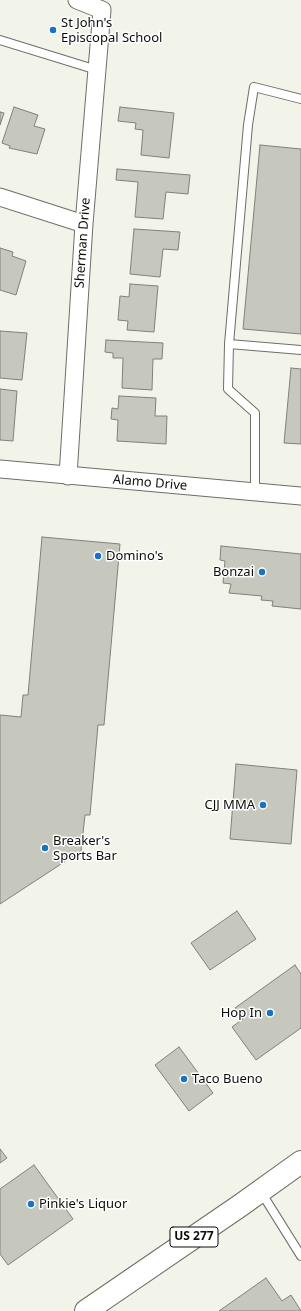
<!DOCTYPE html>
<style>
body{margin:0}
canvas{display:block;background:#f2f4ea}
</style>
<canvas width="301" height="1311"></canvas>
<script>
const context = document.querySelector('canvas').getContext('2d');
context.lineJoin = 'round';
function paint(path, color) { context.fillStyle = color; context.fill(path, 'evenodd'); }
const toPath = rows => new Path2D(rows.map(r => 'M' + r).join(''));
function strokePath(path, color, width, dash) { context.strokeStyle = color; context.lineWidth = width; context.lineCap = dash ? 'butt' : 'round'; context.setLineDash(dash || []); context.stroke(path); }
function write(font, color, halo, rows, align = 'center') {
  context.font = font + ' "Noto Sans",sans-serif'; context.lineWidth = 3; context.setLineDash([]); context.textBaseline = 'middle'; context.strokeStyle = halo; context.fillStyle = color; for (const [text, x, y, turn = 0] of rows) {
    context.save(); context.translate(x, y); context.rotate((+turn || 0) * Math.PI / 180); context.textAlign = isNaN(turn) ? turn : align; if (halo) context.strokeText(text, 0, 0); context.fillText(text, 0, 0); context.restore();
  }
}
const building = toPath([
 [14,107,38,115,34,126,45,129,37,154,9,148,10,146,2,143,14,107],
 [120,107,174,113,169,158,141,155,143,130,135,129,136,123,118,121,120,107],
 [0,112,4,113,0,125,0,112],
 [260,145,301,149,301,334,243,329,260,145],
 [117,169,190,175,188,194,166,192,163,219,135,217,138,182,116,180,117,169],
 [134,229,180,232,178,250,163,249,160,277,130,274,134,229],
 [0,248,13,252,12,256,26,261,16,295,0,290,0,248],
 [130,284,158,286,154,332,127,330,128,321,118,320,120,296,129,297,130,284],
 [0,331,27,333,22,380,0,378,0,331],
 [106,340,163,343,162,359,153,359,152,390,122,388,123,358,113,358,113,353,105,352,106,340],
 [291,368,301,369,301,444,284,443,291,368],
 [0,389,17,391,13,441,0,440,0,389],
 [119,396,156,398,155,416,167,416,166,444,117,441,118,420,111,419,112,408,118,409,119,396],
 [42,537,120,544,104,725,98,725,90,815,85,815,81,851,0,904,0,715,21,717,23,695,28,695,42,537],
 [221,546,301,554,301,609,272,606,273,601,261,600,262,596,229,593,231,584,223,583,225,561,220,560,221,546],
 [236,764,297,770,291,844,230,839,236,764],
 [237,911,256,939,210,970,191,943,237,911],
 [295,965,301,974,301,1028,256,1060,232,1027,243,1019,235,1008,295,965],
 [179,1047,213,1093,189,1111,155,1065,179,1047],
 [0,1149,7,1158,0,1163,0,1149],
 [34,1165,73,1219,8,1265,0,1254,0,1189,34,1165],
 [266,1278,282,1301,291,1295,301,1311,219,1311,266,1278]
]);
paint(building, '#c6c8be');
strokePath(building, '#808178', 1);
const service = toPath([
 [0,40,97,70],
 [301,99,254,87,248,125,229,344,301,350],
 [229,344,228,389,255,413,255,492],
 [261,1192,301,1256]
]);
const minor = toPath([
 [0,197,84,224],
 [0,469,301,496],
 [68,476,84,224,102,10,77,0]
]);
const trunk = toPath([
 [86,1311,241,1205,301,1162]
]);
strokePath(service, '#6d6e66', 10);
strokePath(minor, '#6d6e66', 19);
strokePath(trunk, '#6d6e66', 24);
strokePath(service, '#fff', 8);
strokePath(minor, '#fff', 17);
strokePath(trunk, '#fff', 22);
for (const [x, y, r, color] of [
 [53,30,4,"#1874c1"],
 [98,556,4,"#1874c1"],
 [262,572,4,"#1874c1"],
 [263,805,4,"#1874c1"],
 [45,848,4,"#1874c1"],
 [270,1013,4,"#1874c1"],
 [184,1079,4,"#1874c1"],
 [31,1204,4,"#1874c1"]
]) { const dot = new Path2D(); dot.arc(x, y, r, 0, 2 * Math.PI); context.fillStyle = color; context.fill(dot); strokePath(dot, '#fff', 1.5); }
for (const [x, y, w] of [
 [194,1237,48]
]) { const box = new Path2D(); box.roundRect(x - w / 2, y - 10, w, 20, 3); context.fillStyle = '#fff'; context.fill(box); strokePath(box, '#0c0d09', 1); }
write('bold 12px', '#0c0d09', null, [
 ["US 277",194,1237]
]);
write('13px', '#0c0d09', '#fff', [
 ["St John's",61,23],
 ["Episcopal School",61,38],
 ["Domino's",106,556],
 ["Bonzai",254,572,"right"],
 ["CJJ MMA",255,805,"right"],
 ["Breaker's",53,841],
 ["Sports Bar",53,856],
 ["Hop In",262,1013,"right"],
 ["Taco Bueno",192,1079],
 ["Pinkie's Liquor",39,1204]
], 'left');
write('13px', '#0c0d09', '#fff', [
 ["Sherman Drive",83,243,-86],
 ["Alamo Drive",150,483,5]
]);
</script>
